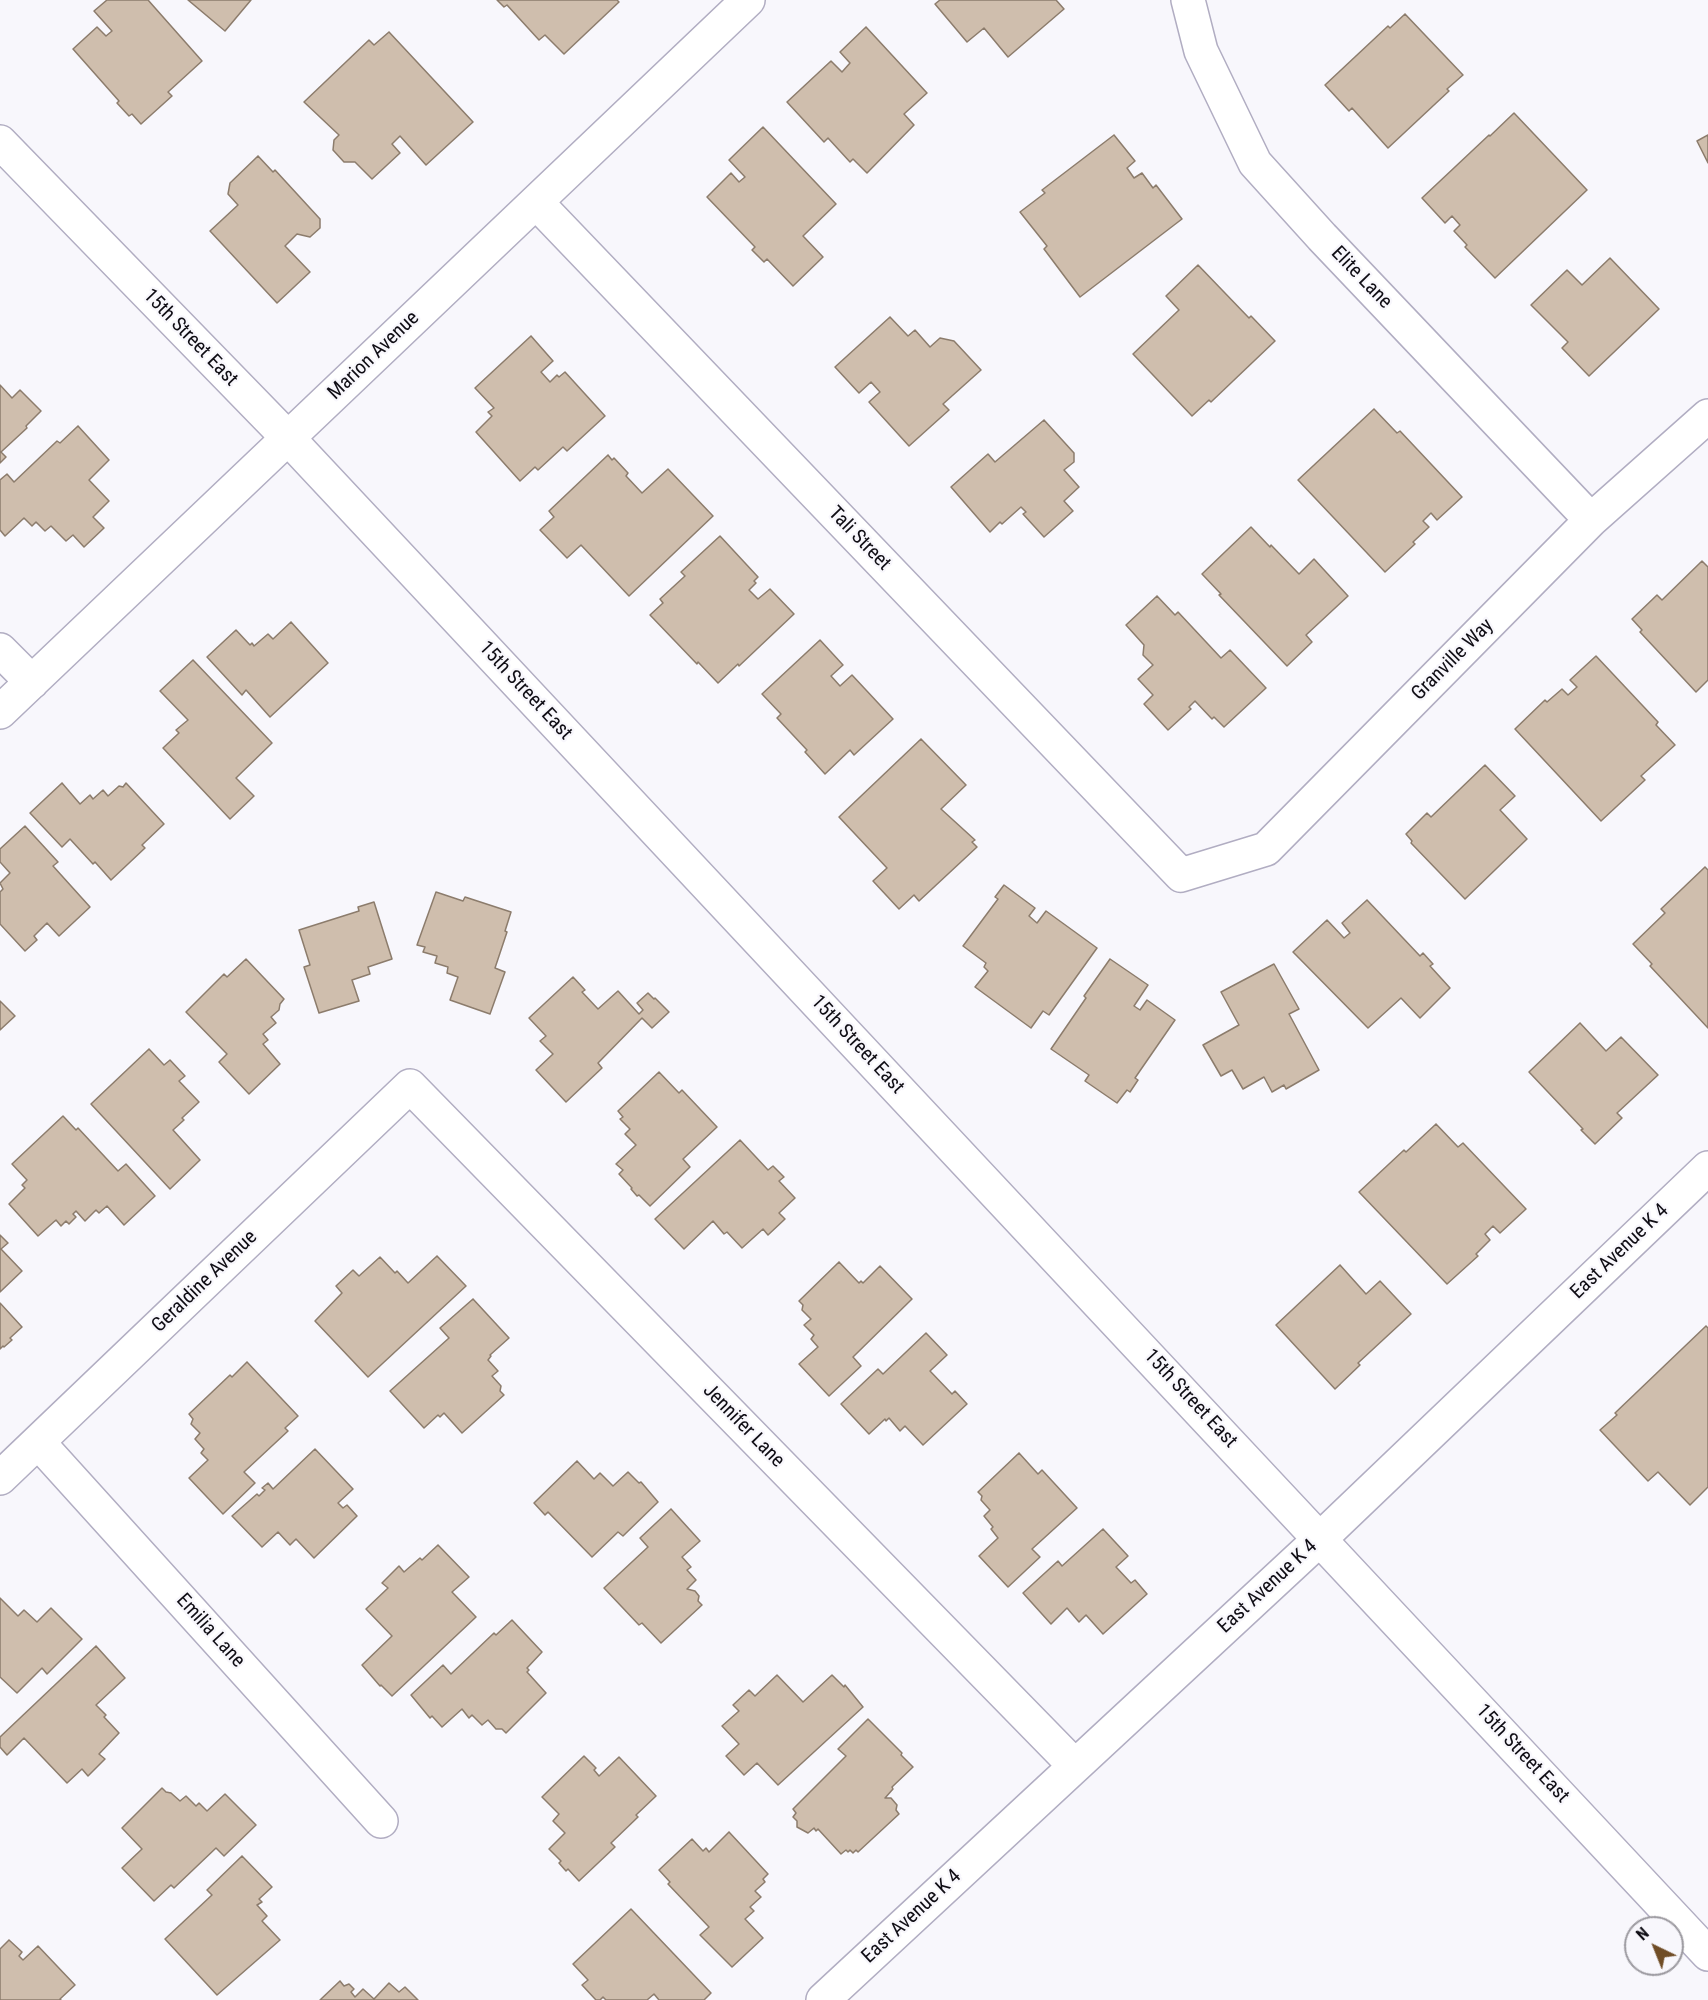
<!DOCTYPE html>
<style>
body{margin:0}
#map{position:relative;width:1708px;height:2000px;overflow:hidden;background:#f8f7fc;font-family:"Roboto Condensed",sans-serif}
canvas{display:block}
.north{position:absolute;left:1624px;top:1916px;width:60px;height:60px;box-sizing:border-box;background:#f8f7fc;border:2px solid #9b999f;border-radius:50%;rotate:317deg;font-size:16px;font-weight:700;line-height:24px;text-align:center;color:#0f0d14}
.north::after{content:'';display:block;margin:auto;width:21px;height:27px;background:#704d26;clip-path:polygon(50% 0,100% 100%,50% 72%,0 100%)}
</style>
<div id="map">
<canvas width="1708" height="2000"></canvas>
<div class="north">N</div>
</div>
<script>
const context = document.querySelector('canvas').getContext('2d');
context.lineJoin = 'round';
function paint(path, color) { context.fillStyle = color; context.fill(path, 'evenodd'); }
const toPath = rows => new Path2D(rows.map(r => 'M' + r).join(''));
function strokePath(path, color, width, dash) { context.strokeStyle = color; context.lineWidth = width; context.lineCap = dash ? 'butt' : 'round'; context.setLineDash(dash || []); context.stroke(path); }
function write(font, color, halo, rows, align = 'center') {
  context.font = font + ' "Roboto Condensed",sans-serif'; context.lineWidth = 4.5; context.setLineDash([]); context.textBaseline = 'middle'; context.strokeStyle = halo; context.fillStyle = color; for (const [text, x, y, turn = 0] of rows) {
    context.save(); context.translate(x, y); context.rotate((+turn || 0) * Math.PI / 180); context.textAlign = isNaN(turn) ? turn : align; if (halo) context.strokeText(text, 0, 0); context.fillText(text, 0, 0); context.restore();
  }
}
const building = toPath([
 [107,0,148,0,202,61,168,92,172,96,141,124,132,114,129,116,117,103,119,101,73,49,97,27,106,36,112,31,94,11,107,0],
 [188,0,251,0,225,31,188,0],
 [497,0,617,0,619,2,564,54,545,35,539,40,507,5,504,7,497,0],
 [940,0,1056,0,1064,9,1008,57,984,28,967,42,935,4,940,0],
 [1405,14,1463,75,1447,89,1449,91,1388,148,1352,108,1349,111,1325,85,1388,26,1390,28,1405,14],
 [866,27,927,93,904,114,914,125,867,173,853,159,850,162,828,138,824,142,787,102,831,61,842,72,850,63,840,52,866,27],
 [389,32,473,122,426,165,400,136,392,144,400,153,372,179,355,162,344,162,333,150,334,140,339,135,304,102,369,40,374,45,389,32],
 [1514,113,1587,190,1495,278,1465,247,1467,245,1454,231,1460,225,1452,216,1445,223,1422,198,1489,135,1490,136,1514,113],
 [763,127,836,204,803,236,823,257,793,286,767,259,764,262,752,250,755,247,707,197,731,173,739,182,745,177,729,160,763,127],
 [1114,135,1135,161,1127,168,1134,178,1142,173,1153,188,1156,185,1182,219,1080,297,1044,249,1047,246,1020,212,1045,193,1042,190,1114,135],
 [1708,135,1708,163,1697,141,1708,135],
 [258,156,273,172,275,170,320,219,320,228,310,237,297,234,285,246,310,272,277,303,210,231,238,205,228,194,230,183,258,156],
 [1610,258,1659,309,1589,376,1562,348,1568,342,1531,305,1567,270,1582,285,1610,258],
 [1198,265,1249,318,1251,316,1275,341,1211,402,1209,400,1192,416,1133,354,1179,310,1166,296,1198,265],
 [890,317,908,336,915,330,930,347,940,338,954,341,981,370,943,404,949,410,909,446,869,402,880,392,871,382,859,393,835,367,890,317],
 [531,336,553,361,541,372,550,382,557,375,559,377,565,372,605,416,567,451,563,447,538,470,535,467,520,481,476,432,492,416,488,412,494,408,475,388,531,336],
 [0,385,12,398,20,390,41,411,26,426,27,428,1,452,6,457,0,463,0,385],
 [1374,409,1397,433,1400,431,1462,497,1437,520,1431,513,1423,521,1429,527,1413,542,1415,544,1385,572,1298,480,1374,409],
 [1044,420,1074,453,1074,462,1064,470,1079,487,1064,501,1073,511,1044,537,1023,514,1026,512,1021,507,1002,524,1000,522,990,532,951,487,988,454,995,462,1044,420],
 [78,426,109,460,89,480,109,501,93,517,104,528,84,547,73,535,66,541,51,526,45,531,36,522,32,526,24,518,5,536,0,530,0,480,7,474,14,482,57,441,60,443,78,426],
 [608,455,612,460,614,458,628,473,626,476,642,493,668,469,713,516,629,596,581,545,567,558,540,530,554,517,549,511,608,455],
 [1251,527,1270,547,1271,545,1299,574,1314,559,1348,596,1306,635,1312,642,1287,666,1219,595,1221,594,1202,574,1251,527],
 [720,536,758,577,754,581,756,583,749,590,758,599,770,589,794,614,739,666,738,664,718,683,698,662,697,664,650,615,663,603,660,599,685,576,681,572,720,536],
 [1702,561,1708,567,1708,680,1696,692,1640,632,1642,630,1632,619,1657,595,1662,600,1702,561],
 [1157,596,1175,615,1178,612,1221,658,1230,650,1266,688,1224,727,1214,717,1212,719,1195,701,1189,707,1191,709,1168,730,1144,704,1153,695,1138,679,1153,665,1143,655,1144,645,1126,625,1157,596],
 [291,622,328,663,270,717,246,690,242,695,207,657,236,630,250,645,252,643,254,646,268,634,273,639,291,622],
 [820,640,843,665,831,676,840,686,852,675,893,719,854,755,850,750,825,774,805,752,807,750,777,718,781,714,762,694,820,640],
 [1596,656,1658,722,1656,725,1675,745,1641,776,1645,780,1601,821,1515,729,1545,700,1547,702,1562,689,1568,695,1577,687,1570,680,1596,656],
 [193,660,272,743,236,778,254,796,230,819,163,748,179,733,176,730,188,720,160,691,193,660],
 [921,739,966,785,941,809,975,840,972,842,977,847,919,901,914,895,899,909,873,881,887,868,839,817,921,739],
 [1485,765,1515,796,1500,810,1527,839,1465,899,1411,843,1412,841,1406,834,1427,813,1431,817,1485,765],
 [62,783,80,804,90,795,93,799,103,790,108,796,119,786,123,787,126,783,164,824,142,845,145,848,111,880,95,862,93,864,70,839,62,847,30,813,62,783],
 [25,826,58,862,53,866,90,907,59,936,47,923,34,936,37,940,25,951,0,924,0,892,3,889,0,883,10,873,0,862,0,849,25,826],
 [1705,867,1708,870,1708,1028,1650,966,1652,964,1633,944,1665,913,1661,909,1705,867],
 [1004,885,1035,908,1029,916,1037,923,1046,911,1097,948,1049,1015,1043,1011,1031,1028,975,987,988,971,984,967,986,963,963,946,998,899,995,897,1004,885],
 [436,892,463,901,465,897,511,912,505,931,507,932,495,968,505,972,490,1014,450,1000,458,977,447,973,448,967,435,963,437,956,423,952,425,947,417,945,436,892],
 [1367,900,1420,956,1423,953,1433,964,1430,966,1450,988,1420,1018,1401,998,1368,1028,1293,952,1327,920,1344,938,1350,933,1342,923,1367,900],
 [374,902,392,959,368,967,370,974,352,980,359,1001,319,1013,304,967,310,965,299,930,359,911,358,907,374,902],
 [246,959,284,999,280,1004,279,1010,271,1017,276,1023,263,1034,268,1040,263,1044,280,1064,249,1094,219,1062,227,1054,186,1012,224,974,227,977,246,959],
 [1110,959,1148,985,1134,1006,1140,1010,1147,1000,1175,1020,1135,1078,1138,1080,1130,1092,1127,1090,1117,1103,1085,1081,1089,1075,1051,1049,1086,998,1084,996,1110,959],
 [1274,964,1299,1009,1289,1014,1319,1070,1286,1089,1284,1085,1272,1092,1264,1077,1243,1089,1232,1070,1221,1076,1203,1045,1239,1025,1221,992,1274,964],
 [573,977,585,990,582,992,598,1009,618,991,639,1014,643,1010,637,1003,648,993,654,999,655,998,669,1012,652,1028,642,1018,598,1063,602,1068,566,1102,536,1070,553,1054,540,1041,546,1036,529,1018,573,977],
 [0,1001,15,1016,0,1030,0,1001],
 [1580,1023,1606,1051,1621,1037,1658,1075,1617,1113,1622,1118,1595,1144,1581,1130,1583,1129,1529,1072,1580,1023],
 [149,1049,164,1065,170,1060,185,1076,179,1081,199,1102,182,1118,184,1120,173,1130,200,1160,170,1189,91,1104,149,1049],
 [659,1072,679,1093,682,1090,717,1127,683,1159,690,1167,650,1206,639,1195,637,1196,631,1189,632,1188,619,1174,623,1170,616,1164,636,1145,625,1134,630,1129,620,1119,623,1117,618,1111,659,1072],
 [63,1116,76,1130,78,1128,118,1171,126,1164,155,1196,124,1225,107,1206,99,1213,96,1210,85,1221,76,1211,73,1214,76,1217,69,1224,66,1221,61,1226,56,1220,38,1236,9,1204,25,1188,22,1185,27,1180,12,1164,63,1116],
 [1436,1124,1458,1147,1463,1143,1526,1209,1500,1233,1493,1226,1485,1234,1490,1240,1476,1254,1478,1256,1447,1284,1359,1192,1404,1150,1406,1152,1436,1124],
 [740,1140,768,1170,773,1166,784,1177,779,1181,795,1198,779,1213,785,1219,768,1235,763,1229,742,1248,727,1232,724,1234,713,1221,684,1249,655,1219,740,1140],
 [0,1235,8,1243,1,1249,22,1271,0,1292,0,1235],
 [437,1256,466,1286,368,1377,315,1321,342,1293,336,1286,353,1270,359,1276,380,1257,395,1273,397,1271,408,1283,437,1256],
 [839,1262,859,1283,861,1281,863,1283,880,1266,912,1299,853,1357,861,1366,829,1396,799,1364,818,1347,811,1339,814,1335,804,1325,811,1319,802,1310,803,1305,799,1301,839,1262],
 [1340,1265,1366,1294,1380,1281,1411,1314,1358,1363,1360,1365,1335,1389,1276,1325,1340,1265],
 [473,1299,509,1338,490,1355,491,1356,488,1360,498,1371,492,1376,501,1386,500,1391,504,1395,462,1433,444,1413,440,1417,438,1415,424,1428,390,1391,449,1338,440,1328,473,1299],
 [0,1303,22,1327,10,1338,12,1340,4,1347,3,1346,0,1349,0,1303],
 [1706,1326,1708,1328,1708,1487,1690,1505,1658,1472,1648,1481,1600,1430,1617,1415,1615,1413,1706,1326],
 [926,1333,947,1355,930,1371,952,1394,955,1391,967,1404,923,1445,905,1426,900,1431,889,1418,886,1421,885,1419,869,1434,841,1404,878,1369,883,1374,926,1333],
 [247,1362,298,1416,285,1428,288,1431,244,1472,255,1483,223,1514,189,1478,208,1460,201,1453,204,1449,195,1439,200,1433,191,1424,193,1419,189,1414,230,1375,232,1377,247,1362],
 [315,1449,353,1489,338,1503,343,1508,347,1505,357,1516,314,1558,296,1539,290,1545,278,1532,262,1547,232,1516,257,1494,259,1496,265,1490,262,1488,268,1483,273,1489,315,1449],
 [1019,1453,1038,1474,1042,1470,1077,1508,1032,1549,1040,1557,1008,1587,979,1556,998,1538,991,1529,993,1527,984,1516,990,1510,981,1500,982,1496,978,1492,1019,1453],
 [577,1461,594,1479,600,1473,613,1486,628,1472,639,1483,641,1482,658,1502,623,1536,618,1532,592,1557,548,1512,545,1515,534,1503,577,1461],
 [671,1509,700,1541,682,1557,691,1567,687,1570,696,1580,687,1589,695,1591,699,1596,698,1601,702,1605,661,1643,642,1623,639,1625,604,1588,648,1547,640,1538,671,1509],
 [1103,1529,1128,1556,1116,1567,1131,1583,1135,1580,1147,1594,1103,1634,1086,1615,1079,1622,1067,1608,1051,1624,1023,1593,1058,1561,1062,1566,1103,1529],
 [438,1545,469,1577,452,1592,476,1617,392,1696,381,1685,380,1686,362,1665,392,1636,366,1609,388,1588,382,1583,399,1566,404,1572,420,1558,422,1560,438,1545],
 [0,1598,18,1616,24,1610,37,1622,51,1608,82,1639,47,1674,42,1668,17,1693,0,1677,0,1598],
 [512,1620,542,1652,527,1668,529,1670,527,1672,546,1693,506,1733,502,1729,496,1729,488,1720,482,1725,472,1715,469,1718,462,1709,442,1727,432,1716,430,1718,411,1695,443,1665,451,1674,494,1633,496,1635,512,1620],
 [96,1646,125,1678,96,1705,106,1715,104,1717,119,1733,99,1754,105,1759,88,1776,82,1769,67,1783,24,1738,7,1755,0,1747,0,1737,96,1646],
 [777,1675,803,1702,832,1675,844,1687,845,1685,863,1707,778,1785,757,1763,744,1775,726,1756,739,1744,722,1726,739,1711,733,1705,749,1690,755,1696,777,1675],
 [868,1719,902,1753,901,1755,913,1767,892,1787,893,1789,885,1798,891,1798,897,1805,896,1810,899,1814,858,1852,856,1850,853,1853,850,1850,848,1852,846,1850,841,1854,818,1829,816,1831,814,1828,808,1833,797,1827,797,1821,793,1817,796,1813,793,1809,846,1756,838,1749,868,1719],
 [584,1756,596,1768,594,1770,599,1776,619,1757,656,1796,636,1815,638,1817,611,1843,615,1847,579,1881,568,1869,566,1871,559,1863,561,1861,549,1849,565,1833,553,1821,559,1814,542,1797,584,1756],
 [162,1788,166,1792,171,1793,180,1801,186,1796,196,1806,199,1803,207,1811,225,1794,256,1825,224,1856,216,1848,174,1888,171,1885,154,1901,122,1868,142,1849,122,1828,162,1788],
 [729,1832,768,1874,763,1879,765,1882,755,1891,761,1897,750,1907,754,1911,745,1919,763,1938,732,1967,700,1935,709,1927,668,1884,670,1882,659,1870,692,1839,703,1851,706,1848,709,1852,729,1832],
 [242,1856,272,1887,259,1899,262,1902,257,1905,267,1916,262,1921,280,1940,217,1995,165,1939,212,1895,207,1890,242,1856],
 [631,1909,711,1993,704,2000,659,2000,654,1994,647,2000,606,2000,603,1997,600,2000,596,2000,582,1985,588,1980,573,1964,631,1909],
 [9,1940,22,1952,19,1956,23,1960,38,1946,75,1985,60,1999,61,2000,0,2000,0,1949,9,1940],
 [340,1981,344,1986,349,1984,354,1989,351,1992,355,1997,363,1989,374,1999,389,1983,399,1992,405,1987,418,2000,320,2000,340,1981]
]);
paint(building, '#cfbead');
strokePath(building, '#8c7c6c', 1.5);
const minor = toPath([
 [1188,0,1201,51,1255,163,1322,237,1591,520],
 [0,142,288,438,1708,1954],
 [536,202,1181,875,1266,849,1591,520,1708,416],
 [0,650,32,682],
 [0,712,748,0],
 [38,1442,381,1821],
 [0,1478,410,1086,1075,1766],
 [823,2000,1320,1539,1708,1168]
]);
strokePath(minor, '#b1adc2', 36);
strokePath(minor, '#fff', 33);
write('20px', '#0f0d14', '#f8f7fc', [
 ["Elite Lane",1361,278,46],
 ["15th Street East",190,338,46],
 ["Marion Avenue",374,356,-44],
 ["Tali Street",859,539,46],
 ["Granville Way",1453,660,-45],
 ["15th Street East",525,691,47],
 ["15th Street East",857,1045,47],
 ["East Avenue K 4",1620,1252,-44],
 ["Geraldine Avenue",205,1282,-44],
 ["15th Street East",1190,1399,47],
 ["Jennifer Lane",743,1426,46],
 ["East Avenue K 4",1268,1587,-43],
 ["Emilia Lane",210,1631,48],
 ["15th Street East",1522,1754,47],
 ["East Avenue K 4",912,1917,-43]
]);
</script>
